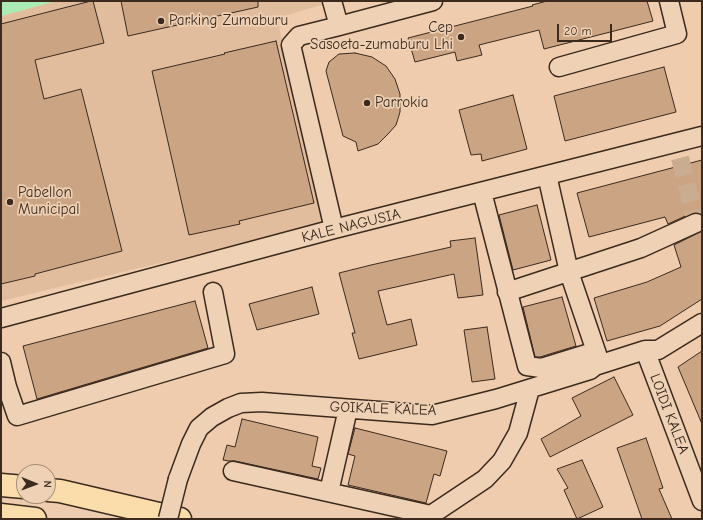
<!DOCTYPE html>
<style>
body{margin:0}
#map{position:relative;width:703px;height:520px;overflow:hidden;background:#eeccad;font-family:"Comic Neue",sans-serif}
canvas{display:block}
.frame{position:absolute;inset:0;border:2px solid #3b2a1e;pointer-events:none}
.north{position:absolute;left:16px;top:464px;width:40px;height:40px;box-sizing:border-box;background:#efd2b5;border:1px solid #a78f79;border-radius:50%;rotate:91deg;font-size:11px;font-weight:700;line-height:16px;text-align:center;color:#3b2a1e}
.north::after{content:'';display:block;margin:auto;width:14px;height:18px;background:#3b2a1e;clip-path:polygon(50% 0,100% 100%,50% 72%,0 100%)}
.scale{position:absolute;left:557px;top:24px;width:55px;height:18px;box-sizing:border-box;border:2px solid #3b2a1e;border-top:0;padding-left:5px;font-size:12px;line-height:14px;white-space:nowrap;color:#3b2a1e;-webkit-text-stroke:3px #efd2b5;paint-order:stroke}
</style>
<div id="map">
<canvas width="703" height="520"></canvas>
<div class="frame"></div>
<div class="north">N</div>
<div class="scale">20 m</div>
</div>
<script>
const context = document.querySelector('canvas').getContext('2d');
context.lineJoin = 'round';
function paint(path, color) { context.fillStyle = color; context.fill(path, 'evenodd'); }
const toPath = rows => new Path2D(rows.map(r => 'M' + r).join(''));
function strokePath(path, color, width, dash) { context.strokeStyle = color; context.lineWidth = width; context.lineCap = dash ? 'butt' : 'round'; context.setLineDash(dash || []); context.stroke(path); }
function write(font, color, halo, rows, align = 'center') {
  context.font = font + ' "Comic Neue",sans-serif'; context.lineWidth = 3.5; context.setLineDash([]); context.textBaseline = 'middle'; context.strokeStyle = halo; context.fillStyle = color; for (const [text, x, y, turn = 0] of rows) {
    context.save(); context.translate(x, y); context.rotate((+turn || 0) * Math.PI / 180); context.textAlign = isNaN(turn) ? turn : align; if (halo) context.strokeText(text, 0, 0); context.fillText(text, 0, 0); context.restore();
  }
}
paint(toPath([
 [56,1,324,1,325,4,277,18,324,224,1,301,1,16]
]), '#e1bd9e');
paint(toPath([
 [1,1,56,1,1,16]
]), '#aaebb3');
const building = toPath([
 [91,1,93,1,104,43,35,60,44,99,81,89,122,251,35,274,35,276,1,284,1,24,91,1],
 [121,1,258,1,258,7,128,36,121,1],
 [547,1,647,1,653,21,544,49,539,30,479,45,482,55,457,61,455,52,415,62,408,38,533,6,532,5,547,1],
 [276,41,314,203,239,221,240,224,189,235,152,71,225,54,224,53,276,41],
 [355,53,372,57,386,66,395,79,400,94,400,112,396,125,388,134,378,144,358,151,356,142,343,136,326,71,329,62,339,54,355,53],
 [664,67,676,112,565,141,554,96,664,67],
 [513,95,527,149,482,161,481,154,471,155,459,110,513,95],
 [702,160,702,214,697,213,692,213,668,224,665,217,589,237,577,193,702,160],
 [537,205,551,260,513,270,499,215,537,205],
 [702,231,702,299,660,326,607,341,594,298,647,282,681,267,674,245,702,231],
 [475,238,483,295,458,298,454,274,378,291,387,325,411,319,417,345,359,359,352,333,355,333,339,273,371,265,451,247,450,241,475,238],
 [312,287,319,314,257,330,249,304,312,287],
 [562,297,576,346,540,357,535,357,523,307,562,297],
 [195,301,208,348,37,399,23,346,195,301],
 [487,327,495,379,472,382,464,330,487,327],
 [702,351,702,424,678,367,702,351],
 [614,377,633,415,550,457,541,439,581,416,572,398,614,377],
 [242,419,318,437,312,466,321,468,318,479,235,461,229,461,223,460,227,445,235,447,242,419],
 [355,428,447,451,440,476,434,474,426,503,348,485,355,456,348,454,355,428],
 [646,438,663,488,659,489,672,519,642,519,617,448,646,438],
 [582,460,603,507,577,519,564,490,568,488,557,469,582,460]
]);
paint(building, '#cba484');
strokePath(building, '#3b2a1e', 1);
strokePath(toPath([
 [680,158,696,223]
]), '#caac90', 18, [18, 9]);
const minor = toPath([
 [332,1,339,26],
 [559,67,677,34,669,1],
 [547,175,569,272,600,363],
 [482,192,527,366,541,368,596,351],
 [334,229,291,45,299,36,339,26,433,1],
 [507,292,641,248,696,223],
 [1,318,334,229,702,136],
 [645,350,702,501],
 [1,362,7,387,17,416,225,354,213,292],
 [233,471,431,515,485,479,502,461,518,433,530,389],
 [178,479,191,444,199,428,212,417,228,408,241,403,262,402,432,415,496,399,590,370,595,366,645,350,658,350,702,323],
 [329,492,348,409]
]);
const highway = toPath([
 [1,485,24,487],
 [48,490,60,491,180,519],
 [1,515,35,519]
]);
strokePath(minor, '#3b2a1e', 21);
strokePath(highway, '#3b2a1e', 25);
strokePath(minor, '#efd2b5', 18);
strokePath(highway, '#faddab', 22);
const minorBridge = toPath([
 [168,519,178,479]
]);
strokePath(minorBridge, '#3b2a1e', 21, []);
strokePath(minorBridge, '#efd2b5', 18);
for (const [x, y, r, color] of [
 [161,21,4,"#3b2a1e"],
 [461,37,4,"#3b2a1e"],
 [367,103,4,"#3b2a1e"],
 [10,202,4,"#3b2a1e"]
]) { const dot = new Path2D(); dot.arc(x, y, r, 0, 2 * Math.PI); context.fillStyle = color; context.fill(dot); strokePath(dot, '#efd2b5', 1.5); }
write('15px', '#3b2a1e', '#efd2b5', [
 ["Parking Zumaburu",169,21],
 ["Cep",453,28,"right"],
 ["Sasoeta-zumaburu Lhi",453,45,"right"],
 ["Parrokia",375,103],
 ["Pabellon",18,193],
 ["Municipal",18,210]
], 'left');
write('15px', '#3b2a1e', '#efd2b5', [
 ["KALE NAGUSIA",351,226,-14],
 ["GOIKALE KALEA",383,409,2],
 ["LOIDI KALEA",669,414,69]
]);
</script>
